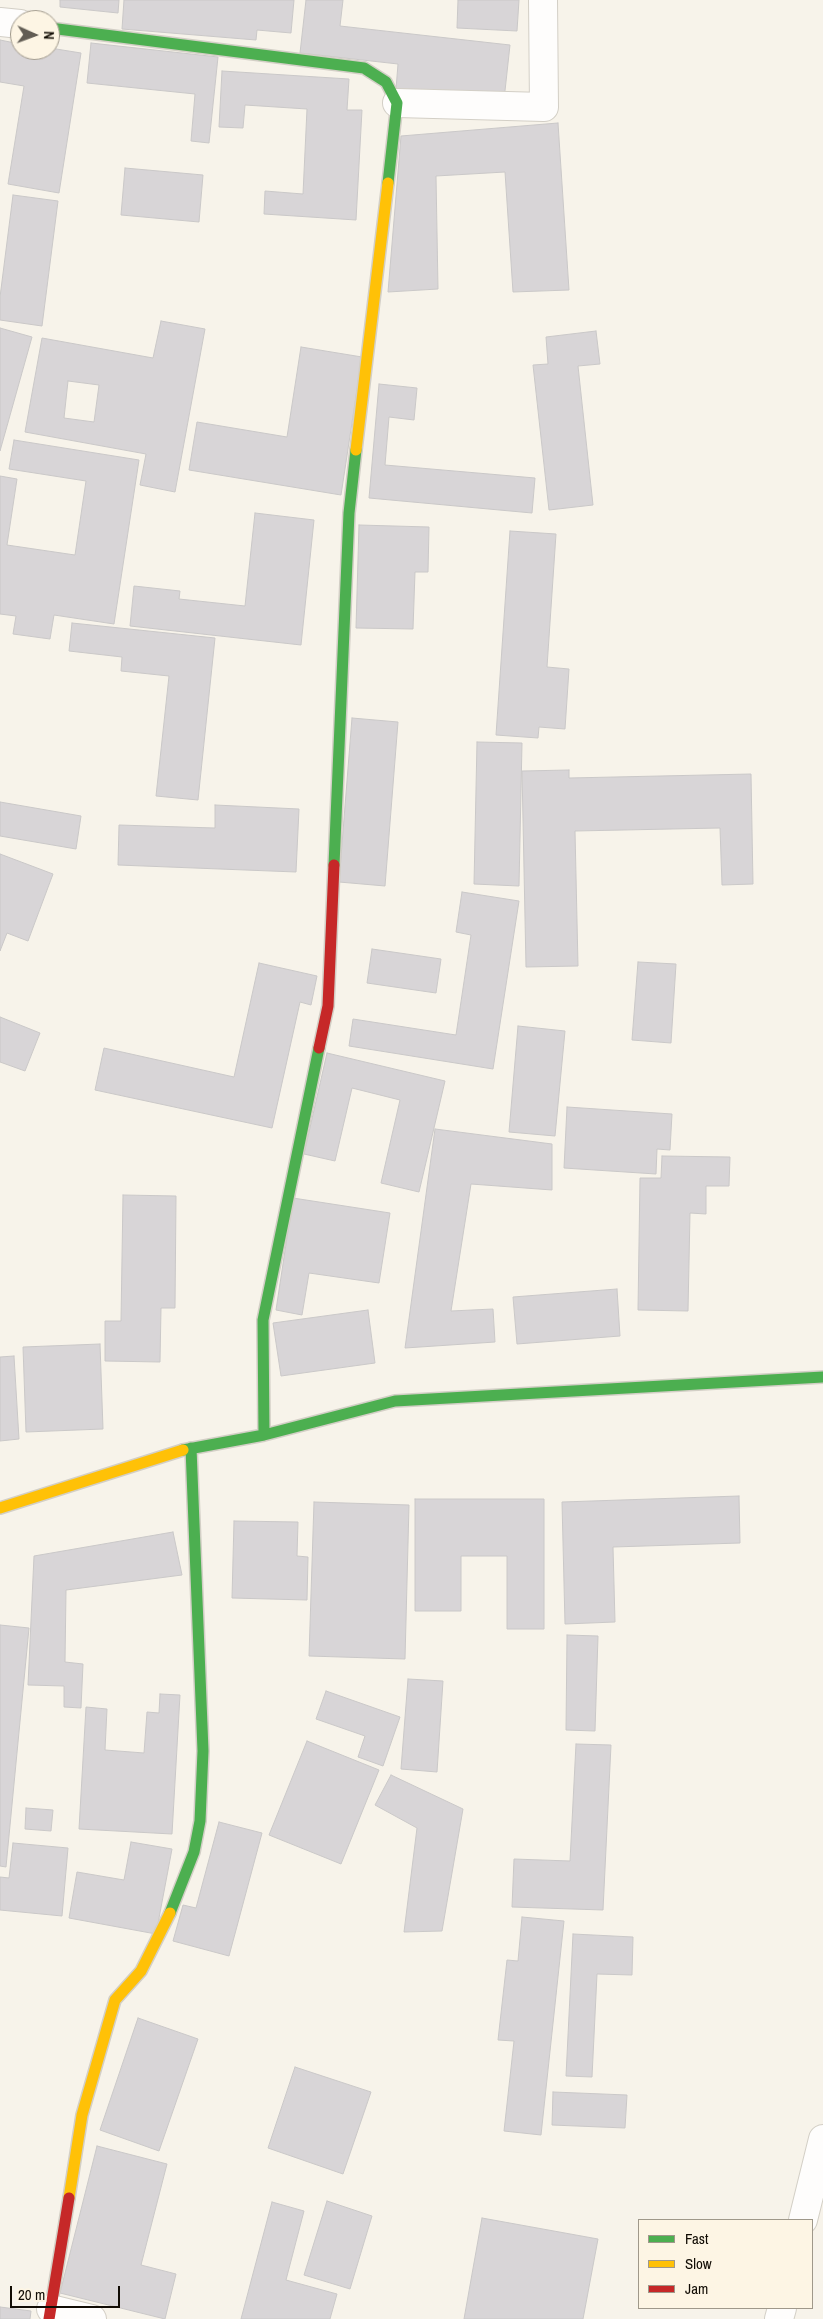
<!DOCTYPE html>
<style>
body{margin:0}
#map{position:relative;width:823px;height:2319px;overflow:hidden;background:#f7f3ea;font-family:"Archivo Narrow",sans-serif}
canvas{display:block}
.legend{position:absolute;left:638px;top:2219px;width:175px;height:90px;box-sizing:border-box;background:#fdf5e4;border:1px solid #9f988a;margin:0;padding:6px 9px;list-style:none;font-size:15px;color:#110c04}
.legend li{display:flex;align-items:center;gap:10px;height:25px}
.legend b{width:25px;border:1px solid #9f988a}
.north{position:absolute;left:10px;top:10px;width:50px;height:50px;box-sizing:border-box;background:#fdf5e4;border:1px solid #9f988a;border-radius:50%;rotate:92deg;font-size:14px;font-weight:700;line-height:20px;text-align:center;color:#110c04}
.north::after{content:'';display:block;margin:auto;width:18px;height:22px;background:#625d54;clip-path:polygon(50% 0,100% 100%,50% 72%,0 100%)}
.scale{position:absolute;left:10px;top:2286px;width:110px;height:22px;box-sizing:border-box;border:2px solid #110c04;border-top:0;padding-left:6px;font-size:15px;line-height:18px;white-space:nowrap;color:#110c04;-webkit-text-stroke:4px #fdf5e4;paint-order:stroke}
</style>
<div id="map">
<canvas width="823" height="2319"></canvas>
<ul class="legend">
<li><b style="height:6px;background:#4caf50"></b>Fast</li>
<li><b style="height:6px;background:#ffc107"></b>Slow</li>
<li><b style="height:6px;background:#c62828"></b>Jam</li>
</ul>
<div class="north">N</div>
<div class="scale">20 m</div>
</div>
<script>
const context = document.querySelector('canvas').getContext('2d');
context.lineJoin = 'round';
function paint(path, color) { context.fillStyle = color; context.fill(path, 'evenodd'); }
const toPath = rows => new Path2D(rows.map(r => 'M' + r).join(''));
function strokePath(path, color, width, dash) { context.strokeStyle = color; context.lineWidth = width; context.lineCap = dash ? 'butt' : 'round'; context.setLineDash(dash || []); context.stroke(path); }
const building = toPath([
 [60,0,119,0,118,13,60,7,60,0],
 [124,0,294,0,291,33,257,30,256,40,122,29,124,0],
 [306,0,343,0,340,26,510,45,504,100,396,89,398,64,300,53,306,0],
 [458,0,519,0,517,31,457,28,458,0],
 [0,40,20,44,20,50,50,50,50,48,81,53,59,193,8,184,24,86,0,82,0,40],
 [91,43,218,57,209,143,191,141,195,94,87,83,91,43],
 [222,71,349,79,347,110,362,110,356,220,264,214,265,191,303,194,307,109,245,105,243,128,219,127,222,71],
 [558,123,569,290,513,292,505,172,436,176,438,289,388,292,401,136,558,123],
 [125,168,203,175,199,222,121,215,125,168],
 [13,195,58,201,42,326,0,320,0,297,13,195],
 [161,321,205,329,175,492,140,485,146,454,25,432,42,338,153,358,161,321],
 [0,328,32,337,0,451,0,328],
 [596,331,600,364,578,366,593,505,549,510,533,365,548,364,546,337,596,331],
 [301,347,362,357,341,495,189,470,197,422,287,437,301,347],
 [68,381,99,385,94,422,64,418,68,381],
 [379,384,417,388,414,420,389,417,385,465,535,478,532,513,369,498,379,384],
 [14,440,139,460,114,624,54,615,50,639,13,634,16,616,0,614,0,476,17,479,7,545,75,555,86,481,9,469,14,440],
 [255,513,314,520,301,645,130,626,134,586,180,591,179,599,245,606,255,513],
 [359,525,429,527,428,572,415,572,413,629,356,628,359,525],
 [510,531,556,534,547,667,569,669,565,729,539,727,538,738,496,735,510,531],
 [72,623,215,638,198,800,156,796,169,676,121,671,122,657,69,651,72,623],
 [352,718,398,722,385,886,339,882,352,718],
 [477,742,522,743,519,886,474,884,477,742],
 [569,770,569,778,751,774,753,884,722,885,720,828,575,831,578,966,526,967,522,771,569,770],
 [0,802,81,816,76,849,0,836,0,802],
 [215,805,299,809,296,872,118,865,119,825,215,828,215,805],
 [0,854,53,874,28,941,7,933,0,951,0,854],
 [462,892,519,901,493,1069,349,1046,353,1019,456,1035,471,935,456,932,462,892],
 [372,949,441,959,436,993,367,983,372,949],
 [638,962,676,964,671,1043,632,1040,638,962],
 [259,963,317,976,311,1005,300,1002,272,1128,95,1090,104,1048,234,1077,259,963],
 [0,1017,40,1033,25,1071,0,1062,0,1017],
 [518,1026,565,1031,555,1136,509,1132,518,1026],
 [327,1053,445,1081,419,1192,381,1183,400,1100,352,1088,335,1161,304,1154,327,1053],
 [567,1107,672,1114,670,1150,657,1149,656,1174,564,1168,567,1107],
 [435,1129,552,1144,552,1190,471,1184,451,1311,493,1309,495,1342,405,1348,435,1129],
 [662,1156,730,1157,729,1186,706,1186,706,1214,690,1213,688,1311,638,1310,640,1178,661,1178,662,1156],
 [123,1195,176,1196,175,1308,161,1308,160,1362,105,1361,105,1321,121,1321,123,1195],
 [293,1198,390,1213,379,1283,309,1273,302,1315,276,1310,293,1198],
 [617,1289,620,1336,517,1344,513,1297,617,1289],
 [368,1310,375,1363,281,1376,273,1323,368,1310],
 [100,1344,103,1429,26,1432,23,1347,100,1344],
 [14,1356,19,1439,0,1441,0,1357,14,1356],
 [739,1496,740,1543,613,1547,615,1622,565,1624,562,1502,739,1496],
 [415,1499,544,1499,544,1629,507,1629,507,1556,461,1556,461,1611,415,1611,415,1499],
 [314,1502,409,1505,405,1659,309,1656,314,1502],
 [234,1521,298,1522,297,1556,308,1557,307,1600,232,1598,234,1521],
 [173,1532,182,1575,66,1590,65,1662,83,1664,81,1708,64,1707,64,1686,28,1685,34,1556,173,1532],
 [0,1625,29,1628,6,1867,0,1866,0,1625],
 [567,1635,598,1636,595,1731,566,1730,567,1635],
 [408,1679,443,1681,437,1772,401,1769,408,1679],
 [326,1691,400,1717,383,1766,358,1757,365,1736,316,1719,326,1691],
 [160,1694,180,1695,172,1834,79,1829,86,1707,107,1709,105,1750,144,1753,147,1712,159,1713,160,1694],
 [307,1741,379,1770,341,1864,269,1835,307,1741],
 [576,1744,611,1745,603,1910,512,1907,514,1859,570,1861,576,1744],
 [391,1775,463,1809,442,1931,404,1932,417,1828,375,1805,391,1775],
 [26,1808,53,1810,51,1831,25,1829,26,1808],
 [219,1822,262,1833,229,1956,173,1941,183,1905,196,1908,219,1822],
 [131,1842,172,1849,156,1934,69,1918,77,1872,124,1880,131,1842],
 [13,1843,68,1848,62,1916,0,1910,0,1877,9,1878,13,1843],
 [522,1917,564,1921,541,2135,504,2131,514,2041,498,2040,507,1960,518,1961,522,1917],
 [573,1934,633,1937,632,1975,597,1974,592,2077,566,2076,573,1934],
 [138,2018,198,2039,159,2151,100,2130,138,2018],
 [295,2067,371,2092,343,2174,268,2148,295,2067],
 [553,2092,627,2095,625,2128,552,2125,553,2092],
 [97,2146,167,2164,141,2265,176,2274,165,2319,60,2293,97,2146],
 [327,2201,372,2216,350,2289,304,2275,327,2201],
 [272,2202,304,2211,286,2280,337,2294,330,2319,241,2319,272,2202],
 [482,2218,598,2239,583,2319,464,2319,482,2218],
 [0,2307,31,2311,30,2319,0,2319,0,2307]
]);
paint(building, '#d8d5d7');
strokePath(building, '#cac8c8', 1);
const street = toPath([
 [0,22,20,24],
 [397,103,544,107,543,0],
 [803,2220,823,2139],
 [51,2309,92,2319],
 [779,2319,782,2308]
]);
const fast = toPath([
 [50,28,364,68,386,82,397,103,388,183],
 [334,865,349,513,356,450],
 [264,1435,263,1320,319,1048],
 [183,1450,264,1435,395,1401,823,1377],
 [170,1913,194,1852,200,1821,203,1751,191,1448]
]);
const slow = toPath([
 [356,450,388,183],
 [0,1508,183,1450],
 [69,2198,82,2115,115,2000,141,1971,170,1913]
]);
const jam = toPath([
 [319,1048,328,1006,334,865],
 [49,2319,69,2198]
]);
strokePath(street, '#d3cfc6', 30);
strokePath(fast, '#d3cfc6', 14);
strokePath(slow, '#d3cfc6', 14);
strokePath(jam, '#d3cfc6', 14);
strokePath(street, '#fefdfc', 28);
strokePath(fast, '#4caf50', 11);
strokePath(slow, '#ffc107', 11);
strokePath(jam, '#c62828', 11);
</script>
